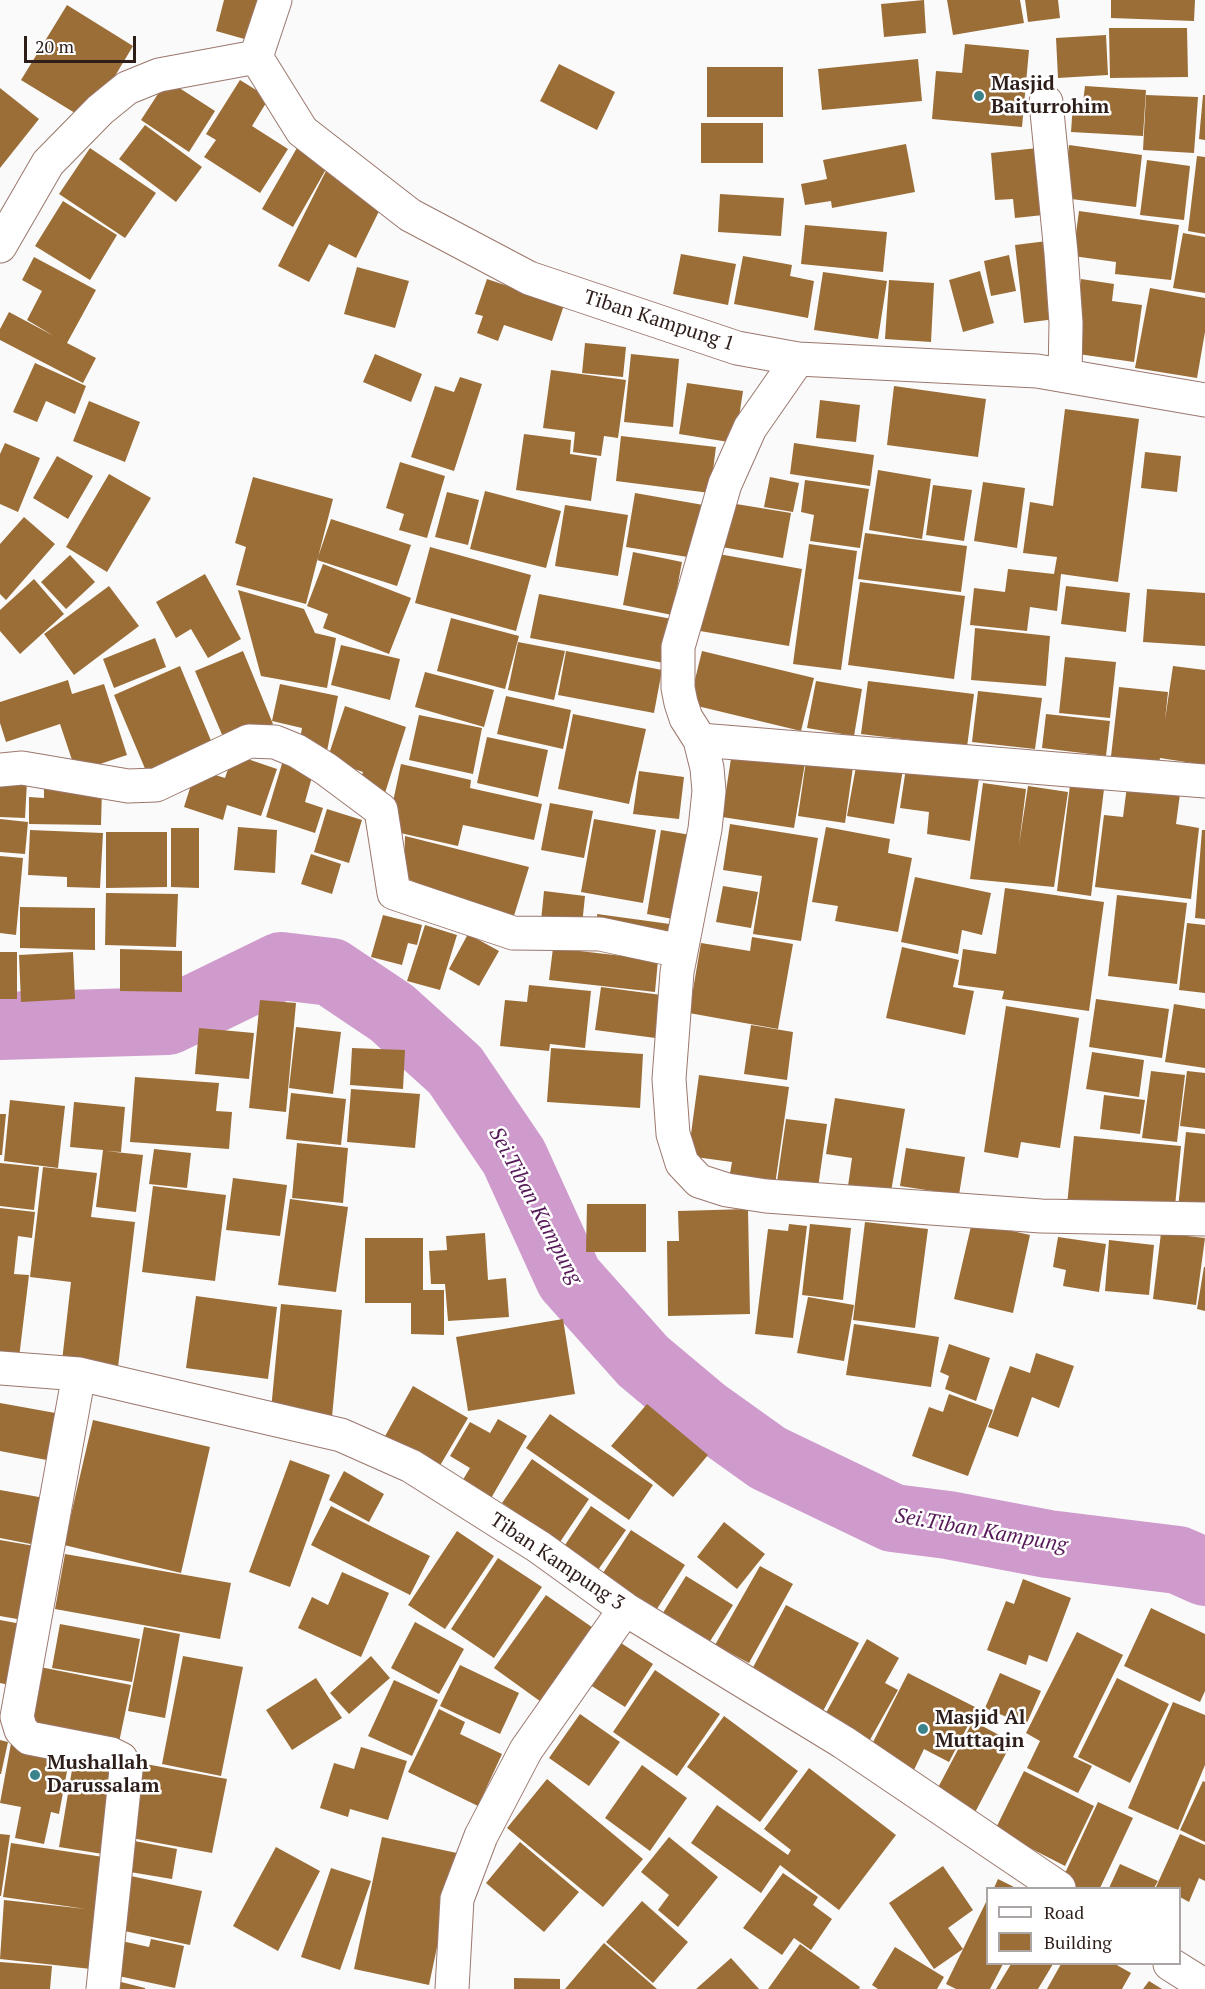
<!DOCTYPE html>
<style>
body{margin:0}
#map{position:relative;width:1205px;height:1989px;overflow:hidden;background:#fafafa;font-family:"PT Serif",serif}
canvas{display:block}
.legend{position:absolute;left:986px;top:1887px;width:195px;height:78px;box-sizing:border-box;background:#fff;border:2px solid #aba5a3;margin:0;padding:8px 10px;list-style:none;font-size:18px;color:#2d1e1a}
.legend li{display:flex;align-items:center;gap:12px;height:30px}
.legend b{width:30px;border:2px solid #aba5a3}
.scale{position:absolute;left:24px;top:36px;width:112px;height:27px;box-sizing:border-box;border:3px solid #2d1e1a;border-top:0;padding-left:8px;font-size:18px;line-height:21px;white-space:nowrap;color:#2d1e1a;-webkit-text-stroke:4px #fff;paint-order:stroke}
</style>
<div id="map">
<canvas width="1205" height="1989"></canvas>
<ul class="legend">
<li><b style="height:8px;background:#fff"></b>Road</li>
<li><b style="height:16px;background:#9b6e38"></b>Building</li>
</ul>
<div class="scale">20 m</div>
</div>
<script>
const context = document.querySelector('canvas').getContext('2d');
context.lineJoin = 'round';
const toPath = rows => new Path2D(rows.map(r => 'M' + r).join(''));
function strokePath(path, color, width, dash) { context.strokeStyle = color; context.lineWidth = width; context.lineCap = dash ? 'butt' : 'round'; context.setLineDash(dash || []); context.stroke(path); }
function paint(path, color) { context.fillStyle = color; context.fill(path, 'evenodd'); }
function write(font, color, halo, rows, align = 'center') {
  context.font = font + ' "PT Serif",serif'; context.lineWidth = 5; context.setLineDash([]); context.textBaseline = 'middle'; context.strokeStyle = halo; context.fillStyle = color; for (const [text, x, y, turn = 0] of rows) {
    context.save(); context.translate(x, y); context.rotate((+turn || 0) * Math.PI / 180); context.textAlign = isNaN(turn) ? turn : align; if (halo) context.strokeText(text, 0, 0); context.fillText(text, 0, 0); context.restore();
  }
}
strokePath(toPath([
 [0,1026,168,1021,281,966,331,972,392,1013,455,1070,514,1157,569,1278,643,1361,705,1413,768,1458,893,1518,948,1525,1048,1544,1178,1560,1205,1572]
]), '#cf9bcd', 68);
paint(toPath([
 [224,0,259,0,248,40,216,31],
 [924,0,926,33,884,37,881,4],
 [947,0,1020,0,1024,23,953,35],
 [1025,0,1058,0,1060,18,1028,22],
 [1111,0,1195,0,1194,21,1111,18],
 [67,5,133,46,88,121,21,80],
 [1109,28,1187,28,1188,77,1110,78],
 [1106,35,1108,75,1058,78,1056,38],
 [965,44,1029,50,1022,127,932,119,936,71,962,73],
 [918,59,922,101,822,110,818,69],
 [559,64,615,92,597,130,540,101],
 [707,67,783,67,783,117,707,117],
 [167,80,215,111,189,152,141,120],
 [240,80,269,98,252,126,288,149,260,193,204,157,216,140,206,134],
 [1085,86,1146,90,1143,136,1071,132,1073,103,1083,103],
 [0,88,39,119,0,168],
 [1146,95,1198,97,1194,153,1143,150],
 [1203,95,1205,95,1205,140,1199,139],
 [701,123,763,123,763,163,701,163],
 [145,125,202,167,176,202,119,159],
 [906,144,915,192,832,208,831,201,805,205,801,184,827,179,823,160],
 [1069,145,1142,155,1136,207,1063,198],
 [298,146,329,164,293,227,262,209],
 [1047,147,1053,214,1015,218,1013,199,995,200,991,153],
 [90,148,156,193,125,238,59,194],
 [1197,156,1205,157,1205,234,1188,231],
 [1147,160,1190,166,1184,220,1140,215],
 [326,171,384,201,356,258,329,244,309,282,278,266],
 [720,194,784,198,781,236,718,232],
 [63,201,117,235,90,280,35,246],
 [1079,211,1179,225,1171,280,1115,274,1116,262,1073,256],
 [805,225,887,232,883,272,801,264],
 [1183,233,1205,237,1205,293,1173,288],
 [1055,240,1063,318,1024,323,1015,245],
 [681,254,736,264,728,305,673,294],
 [1009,255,1016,291,991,296,984,261],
 [743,256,792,265,790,276,814,281,808,318,734,304],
 [34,257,96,290,67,343,96,358,83,383,0,340,0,329,9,312,54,336,27,320,42,291,22,280],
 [357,267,409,281,395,328,344,314],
 [980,271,994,323,963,332,949,280],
 [823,272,887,281,878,339,814,330],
 [487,279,564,305,552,341,504,325,498,341,477,333,483,316,475,314],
 [1081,279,1114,284,1112,301,1142,305,1134,362,1071,353],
 [889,280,934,283,931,342,885,339],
 [1150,288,1205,298,1205,332,1197,378,1135,368],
 [585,343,626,347,623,377,582,373],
 [375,354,422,374,411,402,363,382],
 [631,354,679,359,673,427,624,422],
 [35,363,86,386,75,414,46,401,37,422,13,412],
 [551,370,626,380,618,438,604,436,601,456,573,452,575,432,543,428],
 [460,377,482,384,454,471,411,457,435,386,454,392],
 [687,383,743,391,735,443,679,434],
 [894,386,986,399,978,457,887,445],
 [820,400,860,405,856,442,816,438],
 [89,401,140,422,125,462,73,441],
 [1065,409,1139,419,1118,582,1061,574,1057,611,1030,607,1027,631,970,625,974,588,1005,592,1008,569,1054,574,1057,557,1023,553,1030,502,1053,506],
 [524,434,571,440,570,454,597,458,591,501,516,490],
 [621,436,716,447,710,493,616,481],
 [5,443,40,458,18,512,0,504,0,454],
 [794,443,874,455,870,486,790,474],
 [1145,452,1181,456,1177,492,1141,488],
 [57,456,93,476,68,519,33,498],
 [400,462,445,476,427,538,399,530,404,514,386,508],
 [878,470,931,479,922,539,869,530],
 [109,474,151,498,107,572,66,547],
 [253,477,333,499,306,604,236,585,246,547,235,543],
 [770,477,799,483,793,512,764,507],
 [805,480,869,489,860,548,810,541,814,515,801,512],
 [983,482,1025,488,1017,548,974,541],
 [933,485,972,490,964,541,926,535],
 [485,491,561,511,546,568,470,549],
 [447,492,479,500,468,545,435,537],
 [635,493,709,506,700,559,626,547],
 [730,503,791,513,783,558,722,547],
 [565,505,628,515,618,576,555,566],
 [24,517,55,544,6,600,0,594,0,544],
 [331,519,411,545,397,586,317,560],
 [865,533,967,546,961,592,858,579],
 [809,544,857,551,841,670,793,664],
 [430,547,531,575,516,631,415,603],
 [633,552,682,562,672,615,623,605],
 [713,553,802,569,789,646,700,631],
 [70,555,95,582,66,609,41,582],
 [323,564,411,598,389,654,323,628,328,614,307,606],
 [205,574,241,639,208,658,191,629,176,638,156,602],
 [34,579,64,614,20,654,0,631,0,610],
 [860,582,965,596,954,679,848,665],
 [109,586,139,626,74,675,44,634],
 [1066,586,1130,593,1126,632,1061,624],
 [1147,589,1205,593,1205,646,1143,642],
 [238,590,304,609,315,633,336,638,327,688,261,676],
 [539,594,672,619,664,663,530,638],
 [451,618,519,636,505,689,437,671],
 [975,628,1050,636,1046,686,971,680],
 [155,638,166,667,114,688,103,659],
 [518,642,565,651,554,700,508,690],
 [341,645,400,659,390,700,331,685],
 [243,651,273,724,226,744,195,671],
 [566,651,662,670,654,713,558,695],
 [702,651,814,678,801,731,689,704],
 [1065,657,1116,662,1110,718,1059,713],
 [180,666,212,743,146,771,114,695],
 [1173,666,1205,670,1205,765,1160,758,1158,771,1110,765,1119,687,1168,692,1165,720],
 [425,672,494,690,484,727,415,707],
 [68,680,72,694,104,684,127,755,76,772,60,724,6,742,0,723,0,702],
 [816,681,862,689,854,736,807,728],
 [868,681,974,694,967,747,861,734],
 [280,684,338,696,327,751,299,745,302,728,272,721],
 [978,691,1042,698,1035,749,972,742],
 [506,696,571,710,563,749,497,734],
 [345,706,406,727,384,796,358,787,363,772,327,760],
 [573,714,646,729,629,804,558,789],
 [1046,714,1110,721,1106,756,1042,748],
 [419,715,482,728,473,774,409,760],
 [487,737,548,750,538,797,477,783],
 [732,752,805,763,794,828,722,817],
 [233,754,277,769,261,816,227,805,223,820,184,807,196,769,225,778],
 [284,757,315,766,305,802,323,808,315,833,266,817],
 [806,761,853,767,845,823,798,816],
 [857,761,903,769,894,824,847,816],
 [401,764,471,780,470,788,542,804,534,840,463,825,458,846,387,830],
 [906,768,979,778,970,841,927,834,929,812,900,808],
 [639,771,684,777,679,819,633,814],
 [0,780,27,781,25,818,0,817],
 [983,783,1026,789,1019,845,1028,786,1068,792,1054,887,970,879],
 [1070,785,1104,789,1091,896,1057,891],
 [1127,786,1180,794,1176,824,1199,828,1191,899,1095,887,1104,815,1123,817],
 [44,789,102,789,101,825,29,824,29,797,44,798],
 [550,803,593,811,584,858,541,850],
 [327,809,362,820,349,863,314,852],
 [0,819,28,822,25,854,0,852],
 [594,819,656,830,643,903,581,892],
 [730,824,818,838,801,941,753,934,762,876,723,870],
 [238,827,277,830,275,873,234,870],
 [826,827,890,839,888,853,912,858,898,932,835,921,838,906,812,902],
 [171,828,199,828,199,888,171,887],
 [30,830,103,833,100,888,67,887,67,877,28,875],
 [661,830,697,836,683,921,647,914],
 [1202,830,1205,830,1205,919,1195,918],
 [106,832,167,832,167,887,106,888],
 [405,836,529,867,513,919,455,901,404,877],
 [311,854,341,864,332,894,301,884],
 [0,856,23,858,16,935,0,933],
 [915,877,991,893,982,935,962,930,958,954,901,942],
 [723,886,758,892,751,928,716,922],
 [1005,888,1104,902,1089,1011,1002,999,1004,991,958,985,963,949,996,954],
 [544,891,585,896,582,925,541,921],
 [106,893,178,894,176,947,105,945],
 [1117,895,1187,903,1177,984,1108,976],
 [20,907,95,908,95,950,20,948],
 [597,914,677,925,674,939,598,930],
 [383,915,422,925,417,945,408,943,402,965,371,957],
 [1187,923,1205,925,1205,993,1179,990],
 [425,925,457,935,440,990,407,981],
 [468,934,499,951,479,986,449,969],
 [752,937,793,944,778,1029,689,1013,701,943,750,951],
 [902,947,959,960,953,987,974,991,965,1035,886,1018],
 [553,948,658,960,655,992,549,980],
 [120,949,182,951,182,992,120,991],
 [0,952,17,952,17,999,0,999],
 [73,952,75,999,21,1002,19,955],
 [529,985,591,991,585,1048,550,1044,549,1051,500,1046,505,1000,527,1002],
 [601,987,669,996,663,1039,595,1030],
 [1096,999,1169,1009,1162,1058,1089,1047],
 [260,1000,296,1003,286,1112,249,1108],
 [1174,1004,1205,1009,1205,1068,1165,1062],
 [1006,1006,1079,1018,1060,1148,1021,1142,1018,1158,984,1152],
 [751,1025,793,1032,787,1080,744,1074],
 [296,1027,341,1032,333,1094,289,1088],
 [199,1028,254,1033,249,1079,195,1074],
 [352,1048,405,1050,403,1089,350,1085],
 [551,1048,643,1054,640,1108,547,1102],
 [1092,1052,1144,1060,1139,1097,1086,1089],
 [1151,1071,1185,1075,1177,1142,1142,1138],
 [1187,1071,1205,1073,1205,1129,1180,1126],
 [699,1075,789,1087,775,1185,729,1179,732,1162,688,1156],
 [135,1077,219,1083,216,1111,232,1112,229,1149,130,1142],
 [351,1089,420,1094,415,1148,347,1142],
 [291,1093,346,1099,341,1145,286,1139],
 [1104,1095,1145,1100,1140,1134,1100,1129],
 [835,1098,905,1109,891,1192,848,1186,852,1158,826,1154],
 [10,1100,65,1106,58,1168,4,1161],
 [74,1102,125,1107,121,1152,106,1151,143,1155,136,1212,96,1207,103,1150,70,1147],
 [0,1114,6,1114,2,1155,0,1155],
 [786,1119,827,1124,817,1195,776,1189],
 [1186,1132,1205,1134,1205,1210,1178,1208],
 [1074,1136,1181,1146,1174,1216,1067,1205],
 [297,1143,348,1148,343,1203,292,1198],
 [906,1148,965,1157,959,1195,900,1186],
 [154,1149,191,1153,187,1188,149,1184],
 [0,1163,39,1167,34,1210,0,1206],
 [43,1167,97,1173,91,1217,135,1222,117,1376,61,1370,71,1282,30,1277],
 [233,1178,287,1185,280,1236,226,1230],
 [153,1186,226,1195,215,1281,142,1272],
 [290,1199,348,1207,336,1292,278,1285],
 [587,1204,646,1204,646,1252,586,1252],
 [0,1208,35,1212,32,1238,18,1236,14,1274,29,1275,19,1358,0,1356],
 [748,1209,750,1314,668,1316,667,1241,679,1241,678,1211],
 [865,1222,928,1229,915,1328,853,1320],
 [972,1222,1030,1235,1013,1313,954,1299],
 [789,1224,807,1226,793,1338,755,1334,768,1229,788,1231],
 [810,1224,851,1228,843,1300,802,1295],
 [485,1233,488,1280,506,1278,509,1317,448,1321,445,1284,431,1284,429,1251,447,1250,446,1236],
 [1161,1233,1205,1238,1196,1305,1153,1299],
 [1058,1237,1106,1244,1099,1292,1063,1286,1066,1270,1053,1267],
 [365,1238,423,1238,423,1290,444,1290,444,1335,411,1334,411,1303,365,1303],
 [1109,1240,1154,1245,1149,1295,1105,1291],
 [1204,1267,1205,1267,1205,1311,1197,1309],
 [196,1296,277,1307,268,1379,186,1368],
 [808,1297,854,1305,844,1361,797,1353],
 [281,1304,342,1310,332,1417,271,1410],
 [563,1319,575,1394,468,1411,456,1337],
 [854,1324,939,1337,931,1387,846,1375],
 [949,1344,990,1358,976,1401,945,1389,949,1376,940,1372],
 [1036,1353,1074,1366,1059,1408,1032,1397,1018,1437,988,1427,1010,1366,1030,1373],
 [413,1386,468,1418,438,1469,384,1438],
 [949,1394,993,1410,968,1476,912,1456,929,1407,943,1412],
 [0,1403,61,1414,52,1461,0,1451],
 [647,1404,708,1455,673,1497,611,1446],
 [550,1414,653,1485,629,1520,526,1448],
 [498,1419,527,1436,490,1500,461,1483,470,1468,450,1456,470,1422,490,1433],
 [93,1420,210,1447,181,1573,64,1545],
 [532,1459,589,1499,560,1542,502,1503],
 [290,1460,330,1475,290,1587,249,1572],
 [344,1471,384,1494,369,1522,329,1500],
 [0,1490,50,1499,41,1546,0,1538],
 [331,1506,430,1556,410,1595,311,1545],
 [591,1506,626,1530,593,1577,559,1554],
 [724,1522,765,1554,737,1589,697,1557],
 [631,1530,685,1565,655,1612,601,1576],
 [457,1531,494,1556,445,1629,408,1605],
 [0,1540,46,1548,34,1622,0,1616],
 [65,1554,231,1583,220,1639,55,1609],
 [498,1558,542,1587,494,1658,451,1629],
 [760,1566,793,1584,749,1663,715,1645],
 [342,1572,389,1593,361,1657,298,1628,312,1597,328,1605],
 [686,1576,733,1605,707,1646,661,1616],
 [1023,1579,1071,1598,1047,1662,1029,1655,1026,1665,987,1650,1006,1601,1014,1604],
 [546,1595,596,1630,544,1704,494,1668],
 [786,1605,859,1643,822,1713,749,1675],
 [1151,1608,1205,1634,1205,1691,1200,1702,1124,1666],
 [0,1620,32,1626,19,1687,0,1683],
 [415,1622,464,1649,439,1694,391,1668],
 [60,1624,140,1639,132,1682,52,1668],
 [144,1627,180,1634,165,1718,128,1711],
 [1077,1632,1123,1655,1073,1757,1092,1766,1078,1793,1027,1768,1040,1741,1026,1733],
 [615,1639,653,1664,625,1707,587,1683],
 [867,1639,899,1658,885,1683,898,1690,867,1745,822,1720],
 [183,1656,243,1667,221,1776,162,1764],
 [371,1656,390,1678,349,1714,330,1693],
 [460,1665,519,1693,500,1734,440,1706],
 [40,1667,131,1685,118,1747,28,1728],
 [655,1670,720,1714,677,1776,613,1732],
 [908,1673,977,1708,949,1762,924,1749,913,1772,869,1750],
 [1000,1673,1041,1691,1026,1725,985,1708],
 [316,1678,342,1718,292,1750,266,1710],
 [1117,1678,1169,1704,1130,1783,1078,1757],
 [394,1680,438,1700,412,1756,368,1736],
 [1173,1702,1205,1715,1205,1765,1178,1830,1128,1808],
 [439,1709,465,1722,460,1734,502,1754,478,1806,408,1772],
 [580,1714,620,1742,589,1786,549,1758],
 [724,1716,798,1771,760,1822,687,1767],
 [973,1721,1012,1742,970,1822,931,1801],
 [12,1738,71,1750,59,1814,51,1812,44,1844,15,1838,21,1807,0,1803],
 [0,1740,8,1742,1,1774,0,1774],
 [361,1747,407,1761,388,1820,350,1809,348,1817,320,1808,334,1763,354,1769],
 [74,1758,123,1766,109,1855,59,1847],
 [140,1763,227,1779,212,1853,126,1837],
 [642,1765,687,1798,650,1851,605,1818],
 [809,1768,896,1835,839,1910,780,1865,761,1893,691,1843,717,1805,788,1855,791,1850,764,1829],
 [1024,1771,1094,1806,1065,1866,995,1830],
 [547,1779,643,1859,603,1907,507,1828],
 [1203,1781,1205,1782,1205,1842,1180,1830],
 [1098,1802,1133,1818,1100,1888,1069,1888,1060,1884],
 [0,1834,10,1835,1,1896,0,1896],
 [1180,1834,1205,1845,1205,1881,1199,1878,1189,1902,1180,1897,1180,1888,1156,1887],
 [382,1837,457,1853,429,1985,354,1969],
 [669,1837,718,1877,678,1927,658,1910,669,1895,641,1872],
 [129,1840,177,1849,172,1879,124,1871],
 [520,1842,579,1892,544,1932,486,1883],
 [11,1843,110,1858,91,1969,0,1959,4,1900,86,1909,3,1897],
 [276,1847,320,1871,278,1951,233,1926],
 [1120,1864,1158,1881,1154,1888,1109,1888],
 [943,1866,973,1910,948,1928,963,1949,934,1969,889,1903],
 [331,1868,371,1881,340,1970,301,1957],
 [783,1873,818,1897,813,1905,832,1919,811,1950,794,1938,782,1955,743,1928],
 [126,1875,202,1891,190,1945,115,1929],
 [998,1879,1016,1888,994,1888],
 [987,1900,987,1964,1003,1964,990,1989,956,1989,946,1984],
 [642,1901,688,1942,653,1983,606,1942],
 [151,1939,184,1946,175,1988,109,1974,117,1940,149,1947],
 [604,1943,657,1989,565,1989],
 [800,1944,860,1987,859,1989,768,1989],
 [895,1947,944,1977,937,1989,878,1989,872,1985],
 [731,1958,759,1989,696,1989],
 [0,1962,52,1966,50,1989,0,1989],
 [1011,1964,1053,1964,1038,1989,996,1989],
 [1061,1964,1115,1964,1131,1973,1122,1989,1047,1989],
 [514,1978,560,1979,560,1989,514,1989],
 [1149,1981,1162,1989,1143,1989],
 [121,1982,145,1988,145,1989,120,1989]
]), '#9b6e38');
const minor = toPath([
 [275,0,256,57,302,131,410,215,529,278,737,348,798,359,1037,371,1205,400],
 [1046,102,1061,253,1066,323,1065,376],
 [0,246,48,163,100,110,127,88,159,75,256,57],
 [798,359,750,428,725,484,678,647,678,688,681,703,686,718,700,740,707,768,709,791,705,829,677,972,669,1079,673,1134,682,1163,699,1181,727,1190,766,1196,1041,1216,1205,1219],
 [700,740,1205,781],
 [0,770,22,768,128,786,156,785,249,741,275,742,297,751,326,769,381,810,394,893,513,933,600,934,680,951],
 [0,1368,79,1374,341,1435,411,1466,539,1547,625,1609,843,1742,1059,1888],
 [79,1374,17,1717,21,1730,29,1738,111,1754,121,1759,126,1770,103,1989],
 [1170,1964,1205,1986],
 [452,1989,457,1899,481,1836,526,1750,625,1609]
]);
strokePath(minor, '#9b776d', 35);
strokePath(minor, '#fff', 33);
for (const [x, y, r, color] of [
 [979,96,6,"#3b838b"],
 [923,1729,6,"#3b838b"],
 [35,1775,6,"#3b838b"]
]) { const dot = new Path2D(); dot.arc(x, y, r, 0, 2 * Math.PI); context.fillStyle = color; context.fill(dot); strokePath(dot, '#fff', 2); }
write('bold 20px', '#2d1e1a', '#fff', [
 ["Masjid",991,84],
 ["Baiturrohim",991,107],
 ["Masjid Al",935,1718],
 ["Muttaqin",935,1741],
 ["Mushallah",47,1763],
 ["Darussalam",47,1786]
], 'left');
write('20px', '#2d1e1a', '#fff', [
 ["Tiban Kampung 1",659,321,18],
 ["Tiban Kampung 3",557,1562,34]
]);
write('italic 21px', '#571a58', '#fff', [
 ["Sei.Tiban Kampung",535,1206,62],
 ["Sei.Tiban Kampung",981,1531,10]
]);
</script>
